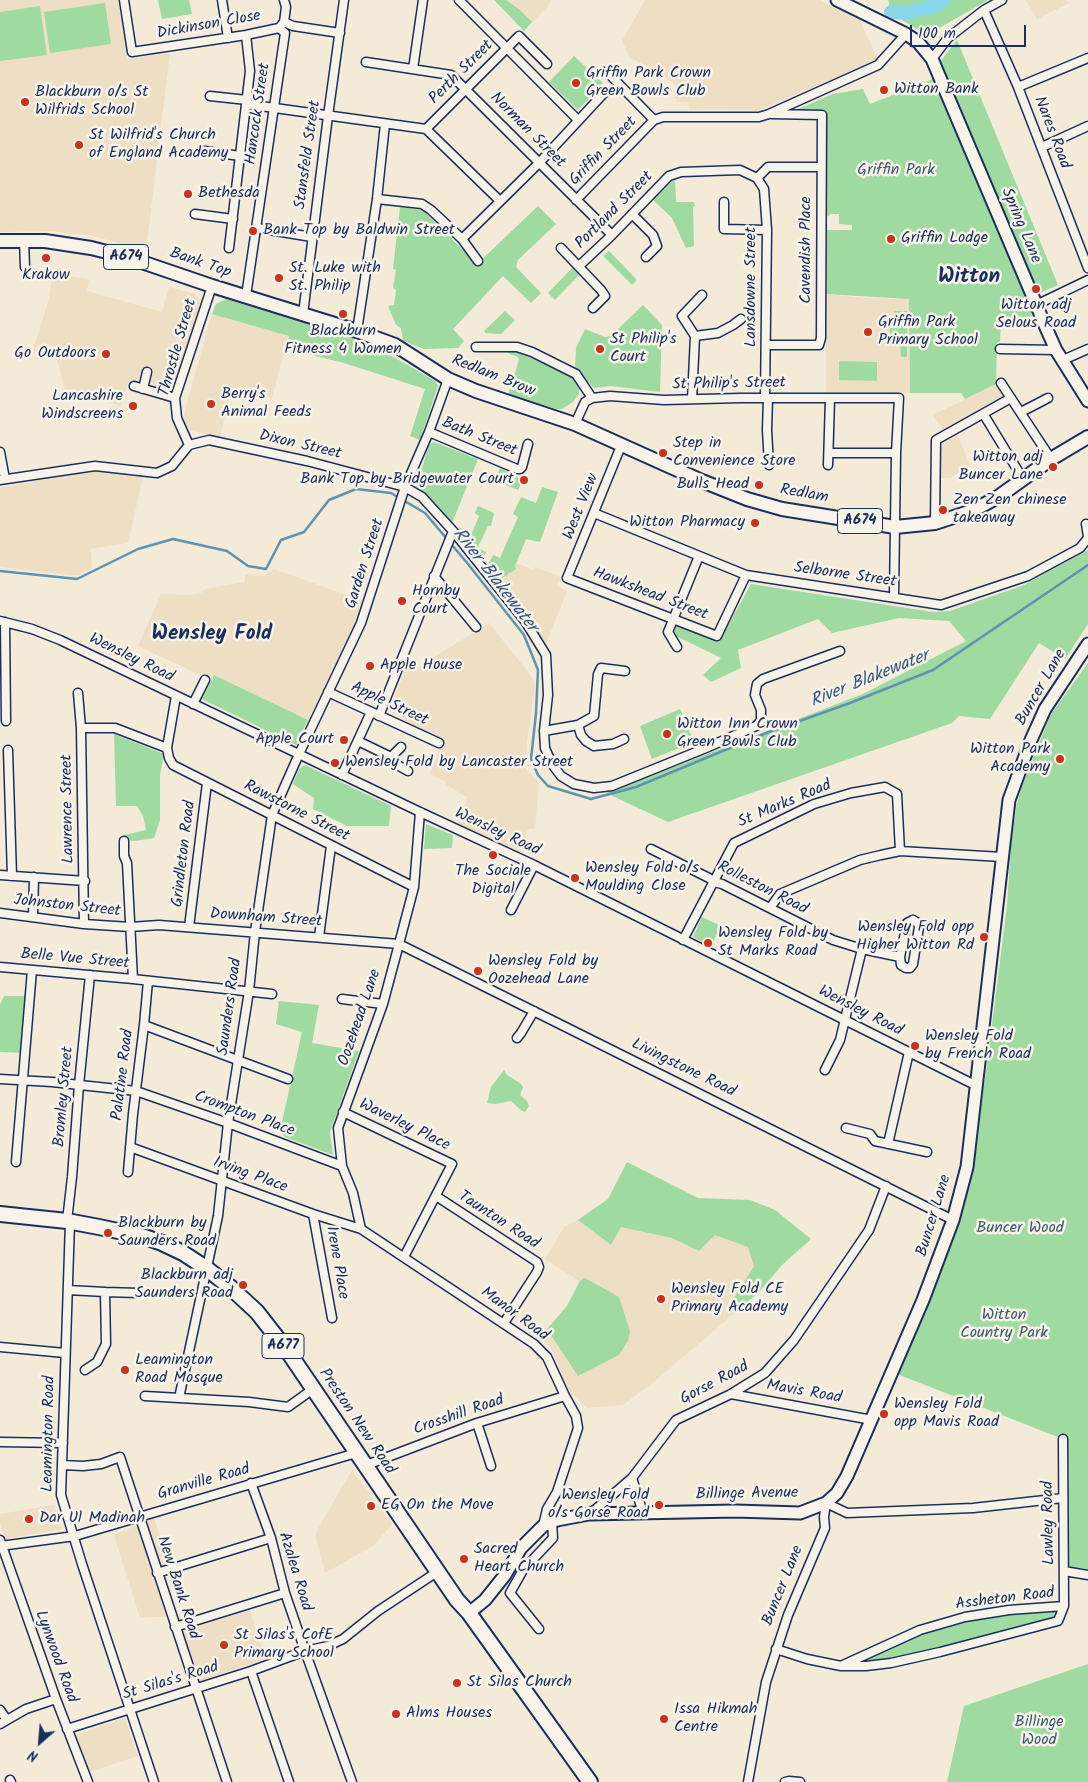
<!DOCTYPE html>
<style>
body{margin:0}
#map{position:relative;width:1088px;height:1782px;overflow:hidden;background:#f3ead8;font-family:Kalam,sans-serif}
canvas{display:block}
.north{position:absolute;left:15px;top:1717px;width:50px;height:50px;-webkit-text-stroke:4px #f7f3e8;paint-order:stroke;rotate:207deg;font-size:14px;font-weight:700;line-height:20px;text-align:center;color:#1b2f5e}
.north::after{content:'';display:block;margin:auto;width:18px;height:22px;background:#1b2f5e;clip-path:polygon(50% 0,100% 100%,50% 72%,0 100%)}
.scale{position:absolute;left:910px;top:25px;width:116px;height:22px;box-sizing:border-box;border:2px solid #1b2f5e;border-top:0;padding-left:6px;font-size:15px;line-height:18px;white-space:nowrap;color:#1b2f5e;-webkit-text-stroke:4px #f7f3e8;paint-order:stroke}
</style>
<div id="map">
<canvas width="1088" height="1782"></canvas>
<div class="north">N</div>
<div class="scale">100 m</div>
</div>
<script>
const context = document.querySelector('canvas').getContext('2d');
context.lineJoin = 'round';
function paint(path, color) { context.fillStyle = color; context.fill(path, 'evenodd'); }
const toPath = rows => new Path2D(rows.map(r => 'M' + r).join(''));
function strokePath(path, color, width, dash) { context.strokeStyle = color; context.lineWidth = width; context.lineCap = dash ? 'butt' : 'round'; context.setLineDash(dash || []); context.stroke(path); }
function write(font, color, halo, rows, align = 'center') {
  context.font = font + ' Kalam,sans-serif'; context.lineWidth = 5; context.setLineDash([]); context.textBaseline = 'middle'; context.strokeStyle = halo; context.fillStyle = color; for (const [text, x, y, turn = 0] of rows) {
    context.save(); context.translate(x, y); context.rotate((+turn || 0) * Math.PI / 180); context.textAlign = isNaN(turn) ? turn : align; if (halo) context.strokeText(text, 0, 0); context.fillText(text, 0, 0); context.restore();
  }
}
paint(toPath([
 [0,0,118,0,127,59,170,53,146,250,92,236,52,231,0,232],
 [494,0,551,0,547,7,524,31],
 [645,0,820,0,860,20,878,60,759,110,689,109,688,102,676,102,675,84,630,57,622,41],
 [1026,0,1066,0,1069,3,1037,19],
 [52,274,89,279,87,291,162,312,169,287,195,294,200,300,176,388,167,391,157,388,151,381,152,372,143,369,138,381,129,380,121,406,65,390,57,360,33,350,49,299],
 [826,294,863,298,909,299,910,393,826,392],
 [212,314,288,336,272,398,232,387,220,437,192,431,185,423,184,417,185,409],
 [996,384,1003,396,942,430,933,415],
 [958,435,970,466,950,478,941,478,942,444],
 [102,471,143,477,128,543,91,549,92,568,78,575,71,575,0,567,0,488,76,473],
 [516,563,533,570,535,567,561,577,557,586,567,591,546,644,499,580,516,569,515,566],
 [274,569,363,601,356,621,308,720,214,675,211,680,138,646,161,594,190,595,201,593,205,589,245,582,245,574,264,576],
 [489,623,532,677,535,685,527,742,526,769,539,783,535,828,528,829,519,852,457,823,468,798,445,784,446,782,430,774,443,740,404,722,405,719,388,711,408,664,412,671],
 [750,1200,775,1210,811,1239,783,1264,759,1292,655,1381,623,1405,587,1408,567,1389,553,1352,541,1337,567,1306,579,1281,545,1259,564,1227,608,1204],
 [352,1470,392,1524,373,1546,325,1573,315,1534],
 [54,1505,62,1529,5,1539,0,1524,0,1514],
 [154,1518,170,1567,162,1570,176,1616,140,1618,114,1535],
 [250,1610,265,1659,198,1682,182,1631],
 [125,1718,138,1756,89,1772,75,1735]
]), '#eedfc4');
paint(toPath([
 [158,0,189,0,192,14,162,19],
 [494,0,506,0,519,9,532,22,524,31],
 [888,0,988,0,927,35,892,14],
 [105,3,111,44,50,53,44,12],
 [40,6,47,55,0,61,0,12],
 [957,40,1058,285,1037,294,939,63],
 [574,56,603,83,578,110,549,82],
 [933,79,936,79,1033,312,1031,314,1032,317,1026,321,1001,321,1000,342,997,343,996,384,965,399,961,393,910,393,909,299,826,294,827,230,852,230,852,225,839,224,839,214,830,214,829,216,827,215,827,117,791,112,833,94,863,89,870,104],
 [675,179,676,202,694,202,695,206,693,207,694,246,686,248,672,218,653,200],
 [538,206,556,224,518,260,516,267,541,293,531,303,503,276,453,329,464,341,458,348,424,349,403,341,401,328,396,325,388,306,394,305,396,290,393,287,396,270,393,269,400,207,423,210,477,264],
 [609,251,637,280,632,285,603,256],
 [572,268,579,275,555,300,548,293],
 [226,299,343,334,392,356,435,381,438,385,437,389,420,440,410,436,425,389,344,363,287,349,289,336,212,314,216,304],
 [643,305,662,325,660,392,611,386,594,388,575,369,576,348,585,329,605,337,611,336],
 [505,311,515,320,501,334,486,333,484,331],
 [894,311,907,311,907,357,901,357,900,341,890,341,890,321,894,320],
 [508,350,516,351,574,378,579,389,579,394,573,402,562,409,557,409,508,395,519,360,518,357,508,353],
 [839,361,877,362,877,381,839,380],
 [434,442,478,459,452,523,430,499,416,488,429,445],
 [500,468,518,477,522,481,518,490,495,481],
 [542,487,558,492,540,542,526,539,515,566,516,569,499,580,487,567,493,555,500,558,518,517,513,514,521,497,536,503],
 [478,506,494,513,491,526,488,526,478,547,480,549,486,552,484,556,487,558,484,563,458,531,460,528,472,533,479,516,475,513],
 [1088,550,1088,624,1065,659,1039,643,990,719,959,716,952,723,668,822,606,793,863,694,966,641,949,621,899,618,832,633,818,619,738,650,741,668,711,682,703,675,721,658,674,635,676,624,720,640,751,584,933,612,950,611,1024,585],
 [1088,663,1088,1575,1064,1571,1063,1439,892,1372,924,1300,969,1146,985,1080,1007,906,1011,846,1017,803,1022,786,1051,714],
 [214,675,308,720,296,745,202,699],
 [680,709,694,742,652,759,640,726],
 [114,734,164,754,160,775,160,820,154,838,135,841,126,840,124,835,146,830,143,816,137,806,116,806],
 [305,765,391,806,389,826,347,826,313,809,314,798,293,784,299,769],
 [426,824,453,835,452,848,424,849],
 [702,917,721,926,711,946,693,937],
 [4,996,26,996,23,1053,0,1052,0,1005],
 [279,1001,319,1005,312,1043,359,1051,330,1132,333,1155,285,1137,280,1131,302,1032,276,1024],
 [504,1070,507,1075,520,1083,523,1087,520,1095,527,1101,529,1106,525,1112,522,1111,511,1101,495,1104,487,1103,491,1087],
 [627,1162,698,1198,750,1200,775,1210,811,1239,783,1264,759,1292,736,1312,734,1298,754,1266,748,1247,715,1235,699,1251,672,1238,621,1227,611,1245,578,1220,608,1199],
 [585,1278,619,1297,630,1331,628,1341,619,1355,578,1376,547,1329,567,1306,580,1281],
 [1050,1610,1055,1612,1054,1618,1049,1620,970,1641,892,1659,858,1663,857,1661,928,1631,949,1625,1007,1614],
 [1088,1664,1088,1782,947,1782,964,1706]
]), '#9fdaa0');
strokePath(toPath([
 [0,571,77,579,138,549,173,539,227,551,248,566,266,569,281,540,304,532,329,500,356,489,391,493,425,513,468,564,524,635,538,670,536,713,531,759,538,775,548,786,591,799,636,787,766,733,850,703,933,670,1088,565]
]), '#5e93b2', 2.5);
strokePath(toPath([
 [891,12,907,13,935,6,944,0]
]), '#8ad6ea', 14);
const minor = toPath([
 [124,0,132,52,246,35,279,28,284,22,293,26,340,33],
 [222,0,228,38],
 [459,0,578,120],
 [984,10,1018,87,1088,268],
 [284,22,286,7,284,0],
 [932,59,948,38,984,10,1002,0],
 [366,62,451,75,612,235],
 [413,69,423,0],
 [612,77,654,120],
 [1018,87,1088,58],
 [210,96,247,100],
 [246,104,426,129,500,201],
 [426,129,519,36,547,64],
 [1042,147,1088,126],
 [205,151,240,156],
 [757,178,764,189,767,230,765,398],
 [757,178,768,167,821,167],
 [377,199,422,204,431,210,462,239,478,261],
 [576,200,654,120,663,117,759,117,769,114,878,65,906,34],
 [724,202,724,229,767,230],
 [195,214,233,219],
 [632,214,653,235,657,246,646,257],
 [257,228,312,237],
 [462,239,539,163,604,93],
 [24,241,25,267],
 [229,248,250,71,246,35],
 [561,248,601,290,605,296,593,308],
 [579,266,612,235,669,176,681,172,740,170,757,178],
 [246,296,285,33,279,28],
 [1036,305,1088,280],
 [303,314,328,116,344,0],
 [357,331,377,199,385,124],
 [695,336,718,333,733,325,741,319],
 [766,345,819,345,821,338,822,115,772,114],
 [476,347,517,347,532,352,576,374,592,398],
 [1000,349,1056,350],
 [1063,360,1088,349],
 [1001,383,1051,459],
 [134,386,175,398],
 [143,389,147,372],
 [768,398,767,430,769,465],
 [692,399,695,336,682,316,702,295],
 [1021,412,1048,398],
 [984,415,1023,479],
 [575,424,585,402,592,398,610,396,664,400,740,398,899,398,896,453,894,597],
 [429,432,517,469,520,469,522,467,528,444],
 [189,445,209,440,307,461,405,487,422,497,453,531,525,621,546,655,548,695,544,731,545,748,552,764,561,776,574,784,594,788,612,786,706,748,756,726,761,721,761,710,755,695,756,689,757,684,763,679,840,651],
 [189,445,177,418,175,398,212,286],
 [621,446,567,578,717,636,746,575],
 [0,452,5,479],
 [829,453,896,453],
 [828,465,830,398],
 [0,480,95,466,157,473,172,466,189,445],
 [594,513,746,575,941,605,1028,576,1080,548,1088,538],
 [935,523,936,440,1011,398],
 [1086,524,1088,537],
 [434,576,476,627],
 [0,621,32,629,60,640,420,812,534,865,975,1085],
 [5,622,6,721],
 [677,647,668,632,699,556],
 [328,692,439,743],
 [78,693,81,728,84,924],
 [176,696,167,748,169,758,173,765,414,887],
 [193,704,205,680],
 [379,716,453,531],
 [578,725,581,735,586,741,594,746,613,744,624,739],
 [81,728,115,728,167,748],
 [544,731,578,725,594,716,598,674,601,668,625,671],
 [358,741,391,757,394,763,408,771],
 [8,750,12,876],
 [391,757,401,747],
 [342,775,371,712],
 [124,841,124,856,127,863,133,979],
 [651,849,709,878,714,882,722,884,833,940,862,949,900,957],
 [0,875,85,881],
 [770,908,780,894,860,860,881,855,900,851,1002,857],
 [511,910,534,865],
 [0,913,84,924,130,927,159,925,399,944,953,1220],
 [33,917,34,877],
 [913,920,918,923,919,927,913,964,910,968,906,968,901,965,900,957,907,923,913,920],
 [189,927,207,783],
 [319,937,331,846],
 [683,940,734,843,814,804,851,793,885,787,897,794,900,851],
 [0,967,133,979,272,994],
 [342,999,383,1004],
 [144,1025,288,1079],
 [517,1038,521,1033,534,1011],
 [825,1070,840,1040,862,949],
 [0,1079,52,1082,136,1091,228,1123,342,1166],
 [343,1112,452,1164,404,1257],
 [846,1128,870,1134,875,1141,927,1152],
 [888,1144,909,1052],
 [130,1147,313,1214,361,1229,534,1344,547,1357,565,1396,576,1416,578,1428,557,1492,547,1509,543,1526],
 [16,1162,32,970],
 [128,1172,133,1114,144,1025,148,981],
 [436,1196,537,1262,539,1267,537,1272,504,1323],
 [313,1214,332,1318],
 [67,1221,72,1177,79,1085,90,975],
 [70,1222,61,1495,82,1564,154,1782],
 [361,1229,353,1193,342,1166,338,1128,383,1004,399,944,414,887,420,812],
 [68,1290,105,1292,106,1344,97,1362,85,1370],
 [105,1292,139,1293],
 [0,1347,65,1353],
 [731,1394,872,1420],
 [145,1396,249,1402,288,1407,313,1389],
 [179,1398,218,1216,228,1123,249,991,255,932,272,815,299,754,361,623,405,487,429,432,448,379],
 [477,1423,491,1466],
 [0,1442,63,1443],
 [62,1465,83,1466,101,1464,120,1457,227,1782],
 [364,1466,477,1423,565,1396],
 [632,1478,643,1513],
 [251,1483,271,1538,285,1593,305,1651,352,1782],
 [590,1514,632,1478,676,1420,731,1394,765,1373,794,1340,869,1230,886,1186],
 [0,1540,56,1699,88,1782],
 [0,1546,75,1536,356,1453],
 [1064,1571,1088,1575],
 [157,1573,271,1538],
 [175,1627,285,1593],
 [539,1629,510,1593,523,1570,553,1538,552,1522],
 [776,1649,807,1659,841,1666,866,1666,891,1663,940,1652,1058,1621,1064,1606,1063,1439],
 [843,1665,920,1630,965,1617,1009,1610,1064,1606],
 [251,1671,289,1782],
 [0,1710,7,1720],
 [0,1724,26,1709,56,1699],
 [67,1729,251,1671,305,1651,328,1646,343,1639,378,1611,437,1572],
 [10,1780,11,1782],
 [748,1782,766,1682,788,1615,825,1528,824,1517,826,1503,847,1513,973,1508,1063,1498],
 [785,1782,789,1781,800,1782]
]);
const secondary = toPath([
 [837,0,906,34,918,42,932,59,1047,330,1056,350,1088,401],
 [469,1613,485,1600,505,1575,521,1548,543,1526,557,1520,589,1514,735,1511,800,1513,826,1503,837,1493,847,1476,923,1300,953,1220,967,1167,1009,800,1031,740,1045,709,1088,644]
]);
const primary = toPath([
 [0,241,45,241,91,248,127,257,212,286,357,331,395,345,448,379,476,391,575,424,702,481,747,499,782,509,895,527,935,523,972,511,998,497,1051,459,1088,437]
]);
const trunk = toPath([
 [0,1214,67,1221,99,1227,142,1236,162,1243,183,1253,206,1268,230,1287,257,1312,289,1353,457,1600,469,1613,590,1782]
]);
strokePath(minor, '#1b2f5e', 11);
strokePath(secondary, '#1b2f5e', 15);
strokePath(primary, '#1b2f5e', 16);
strokePath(trunk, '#1b2f5e', 18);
strokePath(minor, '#f7f3e8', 8);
strokePath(secondary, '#f7f3e8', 11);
strokePath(primary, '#f7f3e8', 12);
strokePath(trunk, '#f7f3e8', 14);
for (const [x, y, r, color] of [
 [576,83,5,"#c8321e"],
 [884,90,5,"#c8321e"],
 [25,102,5,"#c8321e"],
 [79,145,5,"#c8321e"],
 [188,194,5,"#c8321e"],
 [253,231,5,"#c8321e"],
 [891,239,5,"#c8321e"],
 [46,258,5,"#c8321e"],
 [279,278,5,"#c8321e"],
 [1036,289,5,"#c8321e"],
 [343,314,5,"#c8321e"],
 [868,332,5,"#c8321e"],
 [600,349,5,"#c8321e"],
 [106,354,5,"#c8321e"],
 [211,404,5,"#c8321e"],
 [133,406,5,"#c8321e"],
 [663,453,5,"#c8321e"],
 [1053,467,5,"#c8321e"],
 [524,480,5,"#c8321e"],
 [759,485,5,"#c8321e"],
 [943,510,5,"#c8321e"],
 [755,523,5,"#c8321e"],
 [402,601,5,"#c8321e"],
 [370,666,5,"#c8321e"],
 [667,734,5,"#c8321e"],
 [344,740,5,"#c8321e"],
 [1060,759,5,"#c8321e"],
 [335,763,5,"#c8321e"],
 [493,855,5,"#c8321e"],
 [575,878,5,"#c8321e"],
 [984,937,5,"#c8321e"],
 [708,943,5,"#c8321e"],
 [478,971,5,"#c8321e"],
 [915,1046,5,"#c8321e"],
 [108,1233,5,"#c8321e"],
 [243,1285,5,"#c8321e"],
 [661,1299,5,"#c8321e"],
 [125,1370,5,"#c8321e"],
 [884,1414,5,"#c8321e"],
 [659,1505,5,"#c8321e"],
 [371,1506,5,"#c8321e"],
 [29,1519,5,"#c8321e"],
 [464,1559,5,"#c8321e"],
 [224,1645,5,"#c8321e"],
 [457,1683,5,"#c8321e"],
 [396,1714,5,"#c8321e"],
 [664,1719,5,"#c8321e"]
]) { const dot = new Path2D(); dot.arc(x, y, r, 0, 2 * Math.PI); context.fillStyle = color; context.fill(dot); strokePath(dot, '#f7f3e8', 2); }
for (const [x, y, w] of [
 [126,257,45],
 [860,521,45],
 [283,1346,42]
]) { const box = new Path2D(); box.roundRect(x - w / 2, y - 12.5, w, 25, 4); context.fillStyle = '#f7f3e8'; context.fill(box); strokePath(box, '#1b2f5e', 1); }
write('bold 15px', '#1b2f5e', null, [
 ["A674",126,257],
 ["A674",860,521],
 ["A677",283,1346]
]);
write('16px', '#1b2f5e', '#f7f3e8', [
 ["Dickinson Close",209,26,-10],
 ["Perth Street",462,73,-45],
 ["Hancock Street",259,114,-82],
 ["Norman Street",527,131,45],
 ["Nares Road",1051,133,69],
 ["Griffin Street",604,152,-46],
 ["Stansfeld Street",309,155,-82],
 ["Portland Street",615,211,-45],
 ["Spring Lane",1020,226,67],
 ["Cavendish Place",807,250,-90],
 ["Bank Top",200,264,19],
 ["Lansdowne Street",752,287,-90],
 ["Throstle Street",179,348,-74],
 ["Redlam Brow",493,377,22],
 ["St Philip's Street",729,385,-1],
 ["Bath Street",479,438,22],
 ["Dixon Street",300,446,13],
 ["Redlam",804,495,10],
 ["West View",582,507,-68],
 ["Garden Street",366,564,-72],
 ["Selborne Street",845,576,8],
 ["Hawkshead Street",650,595,21],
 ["Wensley Road",131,659,26],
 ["Buncer Lane",1042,688,-60],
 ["Apple Street",389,705,25],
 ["St Marks Road",785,805,-23],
 ["Lawrence Street",69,809,-91],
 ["Rawstorne Street",296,812,27],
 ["Wensley Road",497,833,25],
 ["Grindleton Road",185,854,-83],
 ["Rolleston Road",762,889,27],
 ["Johnston Street",67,907,6],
 ["Downham Street",266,919,4],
 ["Belle Vue Street",75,960,5],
 ["Saunders Road",231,1007,-82],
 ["Wensley Road",860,1012,27],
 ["Oozehead Lane",361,1018,-71],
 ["Livingstone Road",683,1069,26],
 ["Palatine Road",124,1075,-83],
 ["Bromley Street",65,1097,-85],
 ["Crompton Place",244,1115,20],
 ["Waverley Place",404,1126,26],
 ["Irving Place",250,1176,20],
 ["Buncer Lane",935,1216,-73],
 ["Taunton Road",498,1221,33],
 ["Irene Place",336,1263,80],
 ["Manor Road",514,1315,36],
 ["Gorse Road",715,1384,-28],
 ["Mavis Road",804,1393,10],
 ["Crosshill Road",459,1416,-19],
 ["Preston New Road",356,1422,56],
 ["Leamington Road",50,1434,-89],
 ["Granville Road",204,1483,-16],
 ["Billinge Avenue",747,1495,-1],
 ["Lawley Road",1050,1523,-91],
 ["Azalea Road",294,1572,73],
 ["Buncer Lane",784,1586,-68],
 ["New Bank Road",177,1588,72],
 ["Assheton Road",1005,1600,-7],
 ["Lynwood Road",55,1657,70],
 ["St Silas's Road",171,1682,-17]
]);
write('16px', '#1b2f5e', '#f7f3e8', [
 ["Griffin Park Crown",586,74],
 ["Green Bowls Club",586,92],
 ["Witton Bank",894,90],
 ["Blackburn o/s St",35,93],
 ["Wilfrids School",35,111],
 ["St Wilfrid's Church",89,136],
 ["of England Academy",89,154],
 ["Bethesda",198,194],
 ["Bank Top by Baldwin Street",263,231],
 ["Griffin Lodge",901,239],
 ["St. Luke with",289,269],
 ["St. Philip",289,287],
 ["Krakow",46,276,"center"],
 ["Witton adj",1036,306,"center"],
 ["Selous Road",1036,324,"center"],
 ["Griffin Park",878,323],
 ["Primary School",878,341],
 ["Blackburn",343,332,"center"],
 ["Fitness 4 Women",343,350,"center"],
 ["St Philip's",610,340],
 ["Court",610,358],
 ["Go Outdoors",96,354,"right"],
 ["Berry's",221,395],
 ["Animal Feeds",221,413],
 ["Lancashire",123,397,"right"],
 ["Windscreens",123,415,"right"],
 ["Step in",673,444],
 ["Convenience Store",673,462],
 ["Witton adj",1043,458,"right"],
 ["Buncer Lane",1043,476,"right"],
 ["Bank Top by Bridgewater Court",514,480,"right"],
 ["Bulls Head",749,485,"right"],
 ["Zen Zen chinese",953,501],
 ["takeaway",953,519],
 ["Witton Pharmacy",745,523,"right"],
 ["Hornby",412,592],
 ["Court",412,610],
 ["Apple House",380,666],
 ["Witton Inn Crown",677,725],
 ["Green Bowls Club",677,743],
 ["Apple Court",334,740,"right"],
 ["Witton Park",1050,750,"right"],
 ["Academy",1050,768,"right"],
 ["Wensley Fold by Lancaster Street",345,763],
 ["Wensley Fold o/s",585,869],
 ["Moulding Close",585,887],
 ["The Sociale",493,872,"center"],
 ["Digital",493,890,"center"],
 ["Wensley Fold opp",974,928,"right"],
 ["Higher Witton Rd",974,946,"right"],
 ["Wensley Fold by",718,934],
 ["St Marks Road",718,952],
 ["Wensley Fold by",488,962],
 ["Oozehead Lane",488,980],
 ["Wensley Fold",925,1037],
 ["by French Road",925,1055],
 ["Blackburn by",118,1224],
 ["Saunders Road",118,1242],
 ["Blackburn adj",233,1276,"right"],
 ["Saunders Road",233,1294,"right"],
 ["Wensley Fold CE",671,1290],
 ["Primary Academy",671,1308],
 ["Leamington",135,1361],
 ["Road Mosque",135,1379],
 ["Wensley Fold",894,1405],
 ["opp Mavis Road",894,1423],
 ["Wensley Fold",649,1496,"right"],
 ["o/s Gorse Road",649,1514,"right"],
 ["EG On the Move",381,1506],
 ["Dar Ul Madinah",39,1519],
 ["Sacred",474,1550],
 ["Heart Church",474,1568],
 ["St Silas's CofE",234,1636],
 ["Primary School",234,1654],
 ["St Silas Church",467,1683],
 ["Issa Hikmah",674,1710],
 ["Centre",674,1728],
 ["Alms Houses",406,1714]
], 'left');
write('16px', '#3c5a6e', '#f7f3e8', [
 ["Griffin Park",896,171],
 ["Buncer Wood",1020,1229],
 ["Witton",1004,1316],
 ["Country Park",1004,1334],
 ["Billinge",1039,1723],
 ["Wood",1039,1741]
]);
write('italic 18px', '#375981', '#f7f3e8', [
 ["River Blakewater",494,581,52],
 ["River Blakewater",870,680,-22]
]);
write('bold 21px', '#1b2f5e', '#f7f3e8', [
 ["Witton",969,278],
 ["Wensley Fold",212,635]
]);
</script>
